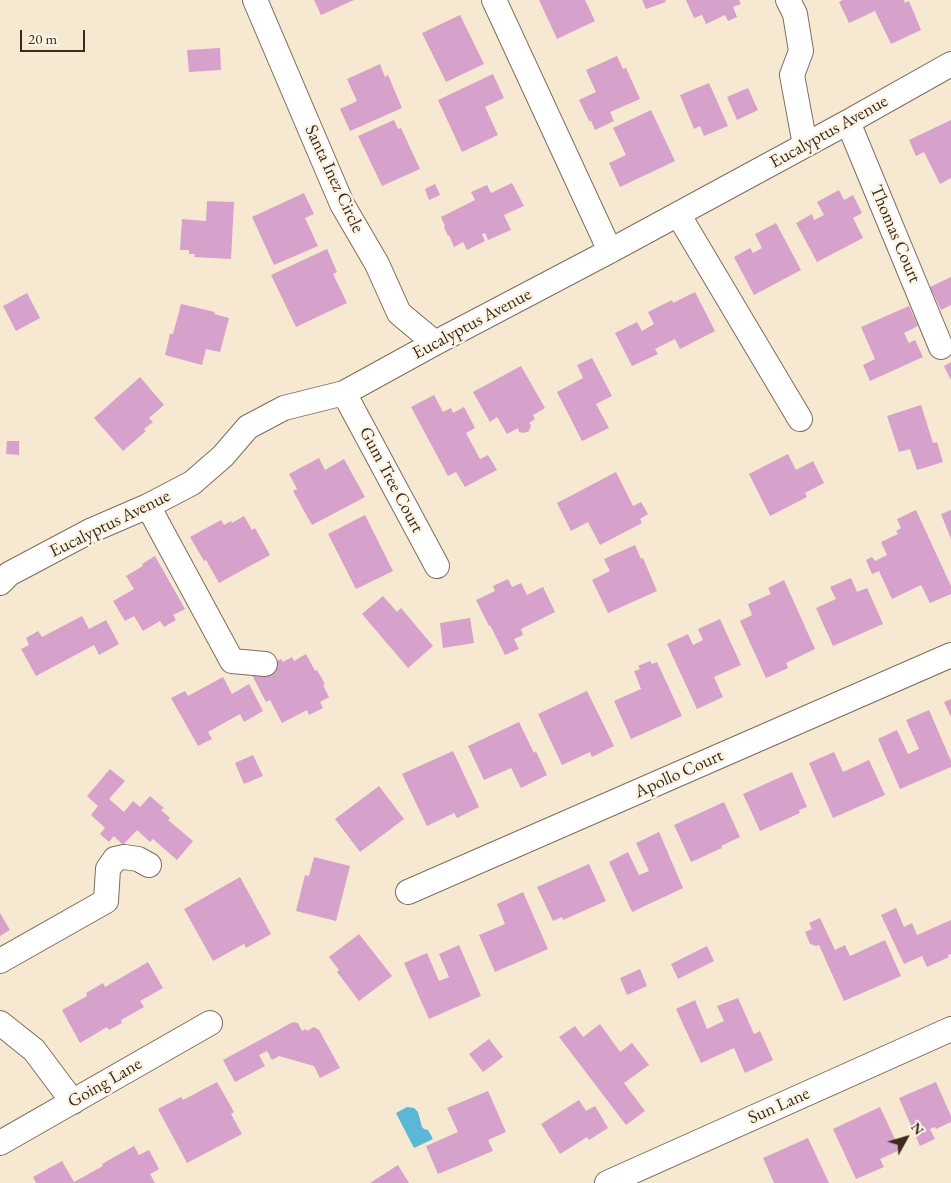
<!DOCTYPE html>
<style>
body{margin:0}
#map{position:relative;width:951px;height:1183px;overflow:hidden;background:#f7e9d1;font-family:"EB Garamond",serif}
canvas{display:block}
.north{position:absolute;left:881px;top:1113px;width:50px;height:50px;-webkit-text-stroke:4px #fcf5e5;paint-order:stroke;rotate:51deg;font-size:14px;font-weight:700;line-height:20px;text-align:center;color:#3b2a1e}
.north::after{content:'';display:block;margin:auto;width:18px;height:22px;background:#3b2a1e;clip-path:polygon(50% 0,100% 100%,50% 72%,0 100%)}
.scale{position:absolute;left:20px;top:30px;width:65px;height:22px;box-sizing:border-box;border:2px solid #3b2a1e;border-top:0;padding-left:6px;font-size:15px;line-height:18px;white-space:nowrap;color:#3b2a1e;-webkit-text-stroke:4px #fcf5e5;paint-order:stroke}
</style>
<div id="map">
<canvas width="951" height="1183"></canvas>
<div class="north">N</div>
<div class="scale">20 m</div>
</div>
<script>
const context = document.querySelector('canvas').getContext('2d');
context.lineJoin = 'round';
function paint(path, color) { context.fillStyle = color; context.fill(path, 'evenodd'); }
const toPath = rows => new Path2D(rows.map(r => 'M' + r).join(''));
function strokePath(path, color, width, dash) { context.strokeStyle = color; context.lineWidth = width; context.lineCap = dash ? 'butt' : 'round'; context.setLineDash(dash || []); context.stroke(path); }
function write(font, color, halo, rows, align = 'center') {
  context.font = font + ' "EB Garamond",serif'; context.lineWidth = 5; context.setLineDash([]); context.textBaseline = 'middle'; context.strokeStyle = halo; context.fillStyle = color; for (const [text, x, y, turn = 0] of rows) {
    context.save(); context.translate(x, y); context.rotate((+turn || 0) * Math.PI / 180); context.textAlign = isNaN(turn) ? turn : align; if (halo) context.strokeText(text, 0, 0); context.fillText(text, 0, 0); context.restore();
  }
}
paint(toPath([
 [407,1107,414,1108,418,1112,422,1127,424,1129,428,1130,433,1139,414,1148,396,1113]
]), '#59b7d8');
paint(toPath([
 [314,0,354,0,321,15],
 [539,0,585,0,595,21,557,39],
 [642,0,665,0,666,2,646,9],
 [686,0,739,0,741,4,733,7,737,17,728,21,725,15,706,24,702,15,694,18],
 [843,0,904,0,905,3,909,1,921,30,891,44,875,11,849,23,839,2],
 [460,15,484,64,446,82,422,33],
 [220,48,221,70,189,72,187,50],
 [617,56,623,69,626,68,640,99,610,112,614,121,595,130,591,121,589,121,579,100,596,92,586,70],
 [380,64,385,77,388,75,402,108,350,131,340,109,357,101,347,79],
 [493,74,504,98,485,107,498,135,462,152,438,100],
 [709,83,728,126,704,136,700,126,694,129,680,95],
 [748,88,758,110,737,120,727,97],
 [651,110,675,161,620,187,609,163,626,155,613,128],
 [394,120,398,129,401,128,420,169,382,186,358,136],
 [951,120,951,178,940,184,924,152,916,156,909,140],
 [512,183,524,206,504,215,511,230,488,240,485,233,482,234,485,241,467,250,463,242,454,247,449,235,448,236,444,227,445,226,441,217,475,200,471,192,487,185,491,193],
 [435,184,440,195,429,200,425,189],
 [839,190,844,200,853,195,862,213,853,218,863,238,817,262,796,223,812,214,814,220,824,215,817,202],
 [304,193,314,214,305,218,318,246,274,265,252,217],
 [207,201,234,202,231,259,194,257,195,254,189,254,189,250,180,250,182,219,206,221],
 [776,223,801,270,754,295,734,257,750,248,753,253,762,248,755,234],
 [327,249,337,272,333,274,347,303,296,327,271,275],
 [951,277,951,305,941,310,930,287],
 [695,292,715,331,680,349,675,339,655,349,658,354,632,366,615,333,637,322,642,331,654,324,648,312,672,300,673,303],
 [27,293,40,318,16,331,3,306],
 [181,304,215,312,214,314,229,318,220,352,206,349,202,365,165,355,170,334,173,334],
 [909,306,918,326,904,333,909,343,915,340,923,357,870,381,863,365,875,359,861,327],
 [592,358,612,396,596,404,609,428,582,441,557,392,583,378,577,365],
 [951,362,951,380,944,366],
 [521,366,545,408,533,415,535,419,529,423,531,425,529,431,524,433,519,432,518,428,507,434,497,417,490,422,473,392],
 [140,377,164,405,149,418,153,422,144,429,146,431,123,451,94,418],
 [434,395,443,412,451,408,453,413,464,407,475,428,466,433,480,459,488,455,497,470,465,487,456,472,448,476,411,407],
 [921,405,933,443,937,442,943,462,917,470,910,449,899,452,887,416],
 [7,441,19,441,19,455,6,454],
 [788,454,796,470,813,461,824,483,805,493,807,497,770,516,749,474],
 [319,458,325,470,344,459,365,497,312,525,293,491,297,489,289,474],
 [616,472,633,506,641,502,648,514,640,519,642,523,600,545,588,522,571,531,557,503],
 [916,510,951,586,951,594,930,603,921,585,892,599,879,571,872,574,866,560,872,557,875,561,887,555,881,542,898,534,896,531,901,528,897,519],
 [951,510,951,539,941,514],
 [365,515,393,571,356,589,328,534],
 [244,516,252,530,255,528,270,555,219,583,206,560,204,561,190,537,221,520,224,525,231,521,232,523],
 [635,545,641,559,643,558,657,591,608,613,592,580,610,571,604,559],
 [155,556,185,609,173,615,176,620,164,627,160,621,143,631,134,616,125,621,113,601,134,589,126,576,143,566,142,564],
 [851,578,857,592,867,588,883,624,833,646,816,608,836,599,830,587],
 [508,579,512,587,521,583,527,595,543,587,555,612,521,629,523,635,514,639,519,649,505,655,490,625,489,626,476,600,495,591,493,586],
 [784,580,815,649,786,663,788,668,766,678,740,621,752,615,748,604,771,594,768,588],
 [383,596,397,612,401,608,433,646,408,668,362,614],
 [82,616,89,629,106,620,119,644,99,655,94,645,36,676,21,649,29,645,26,638,38,631,42,637],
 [470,618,474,643,443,648,440,623],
 [720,619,741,665,714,677,723,697,697,709,667,644,688,634,693,645,703,640,698,629],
 [306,654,315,671,317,670,325,684,323,685,329,697,320,702,323,708,309,715,307,710,282,723,270,700,266,702,252,675,281,659,283,662,292,657,294,661],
 [650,661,652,664,657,662,682,716,631,739,614,701,641,689,634,671,640,669,638,666],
 [223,677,232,694,249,684,263,711,244,722,240,714,208,732,212,739,198,746,171,698,185,691,188,696],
 [587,691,614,746,592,757,590,752,562,765,538,714],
 [951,699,951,717,944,702],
 [929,710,951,761,951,767,900,789,878,739,897,730,908,754,919,749,906,720],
 [519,722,534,753,536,751,547,775,521,788,511,768,484,780,468,746],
 [453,751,479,807,457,818,454,813,427,826,402,774],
 [834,752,843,772,869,760,885,795,833,818,809,763],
 [253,755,263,776,244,784,235,763],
 [110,769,125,781,109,799,124,812,133,801,140,807,150,796,164,808,161,810,170,818,168,820,193,841,177,860,153,839,150,842,137,830,123,845,114,836,109,842,100,834,105,828,91,815,98,806,87,796],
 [792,772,807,807,799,810,800,813,760,831,743,794],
 [379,786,404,819,360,852,335,819],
 [724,802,740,837,721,846,722,848,691,862,674,825],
 [659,832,683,888,632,912,609,862,628,852,639,875,649,871,636,843],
 [314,857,350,866,336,921,296,911,305,875,309,876],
 [589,864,606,901,563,920,562,917,553,921,537,887],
 [240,877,271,934,246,948,244,944,213,961,184,909],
 [523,892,548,949,495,972,479,935,505,924,497,904],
 [896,908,904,927,912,923,917,935,951,920,951,954,948,955,949,957,927,967,922,956,904,964,881,915],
 [0,913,10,930,0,936],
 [820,918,835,950,845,945,850,956,885,940,901,976,844,1001,819,945,816,946,810,944,805,932,812,929,809,923],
 [359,934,392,976,359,1001,337,972,339,970,329,957],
 [459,945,481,996,429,1019,404,963,427,953,439,981,449,977,439,954],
 [707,946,714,961,678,979,671,964],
 [148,962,163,988,140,1001,144,1007,121,1020,122,1023,109,1030,107,1027,80,1043,62,1010,87,996,86,993,103,983,105,987],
 [640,969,647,986,627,995,620,978],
 [738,998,754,1034,760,1031,773,1060,745,1073,734,1048,701,1063,676,1009,695,1000,707,1029,724,1021,717,1006],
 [293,1022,298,1023,302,1031,306,1029,307,1031,314,1027,319,1030,340,1068,320,1078,314,1066,279,1056,272,1060,267,1051,259,1055,265,1066,235,1082,223,1060],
 [600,1024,620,1052,632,1043,649,1065,624,1083,645,1111,626,1125,559,1037,575,1026,583,1037],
 [489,1039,503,1057,483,1072,469,1054],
 [217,1082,234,1112,231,1114,242,1134,187,1163,158,1109,181,1097,183,1100],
 [936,1082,951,1116,951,1122,936,1129,935,1127,930,1129,935,1139,920,1146,899,1098],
 [488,1091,506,1132,488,1140,493,1151,438,1174,426,1146,458,1132,447,1108],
 [579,1100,586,1111,595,1106,608,1128,589,1140,587,1137,560,1154,541,1124],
 [880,1107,900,1150,880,1159,884,1167,856,1179,833,1129],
 [808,1138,829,1183,774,1183,763,1158],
 [134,1146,139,1155,149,1150,159,1169,150,1174,155,1183,36,1183,33,1177,62,1161,74,1182,103,1166,102,1164],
 [398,1165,409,1183,370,1183]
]), '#d6a1ca');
const minor = toPath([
 [255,0,342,204,377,264,399,313,435,343],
 [494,0,610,251],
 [788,0,795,14,801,51,792,75,805,145],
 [848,122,941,347],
 [678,214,800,419],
 [344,393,437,566],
 [148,506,232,661,265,664],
 [0,583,9,574,90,531,148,506,192,483,223,456,248,427,284,408,344,393,435,343,610,251,848,122,951,64],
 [408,892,951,655],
 [0,961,106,901,108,869,115,859,124,857,138,859,149,865],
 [0,1023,34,1050,73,1102],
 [0,1143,210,1023],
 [607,1183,951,1029]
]);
strokePath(minor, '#7d6d5d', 26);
strokePath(minor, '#fff', 24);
write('18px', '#3b2a1e', '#fcf5e5', [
 ["Eucalyptus Avenue",829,132,-29],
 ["Santa Inez Circle",334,179,65],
 ["Thomas Court",895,234,67],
 ["Eucalyptus Avenue",472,324,-28],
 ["Gum Tree Court",391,480,62],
 ["Eucalyptus Avenue",110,524,-26],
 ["Apollo Court",679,774,-24],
 ["Going Lane",105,1083,-30],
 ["Sun Lane",779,1106,-24]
]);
</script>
